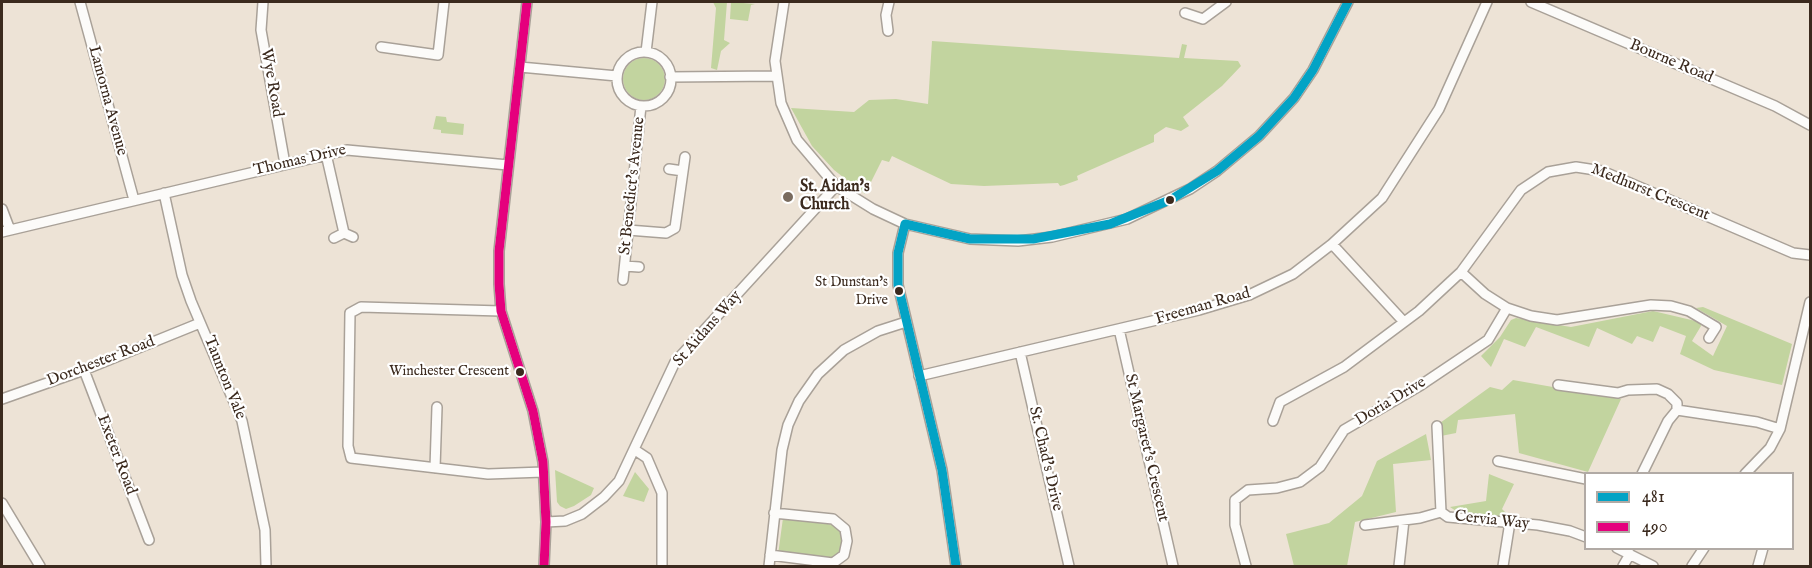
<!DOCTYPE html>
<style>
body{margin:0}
#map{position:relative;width:1812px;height:568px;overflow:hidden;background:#ede3d6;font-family:"IM FELL English",serif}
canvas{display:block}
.frame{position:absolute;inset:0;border:3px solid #3b2a1e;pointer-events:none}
.legend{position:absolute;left:1584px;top:472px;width:210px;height:78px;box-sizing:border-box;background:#fff;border:2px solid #b1aaa5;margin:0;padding:8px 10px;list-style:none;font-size:18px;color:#3b2a1e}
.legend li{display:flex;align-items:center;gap:12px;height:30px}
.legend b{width:30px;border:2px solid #b1aaa5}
</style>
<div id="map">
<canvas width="1812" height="568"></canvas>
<div class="frame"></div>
<ul class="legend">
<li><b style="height:8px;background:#03a3c5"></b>481</li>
<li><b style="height:8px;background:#e5007d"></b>490</li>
</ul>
</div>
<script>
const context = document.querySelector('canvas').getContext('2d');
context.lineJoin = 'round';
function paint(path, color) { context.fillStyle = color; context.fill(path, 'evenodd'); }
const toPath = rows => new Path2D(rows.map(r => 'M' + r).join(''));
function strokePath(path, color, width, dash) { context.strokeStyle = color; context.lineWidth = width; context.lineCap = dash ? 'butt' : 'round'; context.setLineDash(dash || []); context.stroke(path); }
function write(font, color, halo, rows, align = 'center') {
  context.font = font + ' "IM FELL English",serif'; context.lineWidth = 4.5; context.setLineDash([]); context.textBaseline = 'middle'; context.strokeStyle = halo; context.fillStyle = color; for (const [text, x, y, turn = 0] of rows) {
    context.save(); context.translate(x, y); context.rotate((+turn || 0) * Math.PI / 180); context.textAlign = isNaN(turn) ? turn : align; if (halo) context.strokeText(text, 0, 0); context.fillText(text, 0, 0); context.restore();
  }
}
paint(toPath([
 [713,2,727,2,724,40,730,43,721,51,717,70,711,68,716,8],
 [731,2,755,4,751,5,748,21,730,19],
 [932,41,1179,58,1182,44,1187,45,1184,58,1238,61,1241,66,1222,86,1183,117,1189,126,1181,131,1166,127,1154,135,1154,142,1081,174,1077,176,1078,180,1064,185,1060,186,1058,183,984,186,951,184,892,156,889,162,882,160,865,194,834,170,812,146,791,108,854,112,869,100,896,99,928,104],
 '623 79a21 21 0 1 1 42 0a21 21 0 1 1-42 0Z',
 [436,116,446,117,447,122,464,124,463,135,441,133,441,130,433,129],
 [1703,307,1792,344,1782,385,1714,370,1680,354,1686,336,1660,326,1653,342,1637,336,1632,344,1597,328,1589,347,1536,327,1525,347,1504,339,1491,367,1481,356,1500,337,1511,320,1516,318,1571,327,1653,311,1700,322,1701,326,1692,341,1713,356,1727,326,1696,308],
 [1513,380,1621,399,1588,472,1519,453,1515,414,1458,420,1456,433,1441,436,1440,423,1490,387,1502,390],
 [1426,434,1431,460,1393,464,1396,512,1355,522,1347,566,1294,566,1286,534,1329,523,1362,496,1377,461],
 [555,470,594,488,591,495,574,506,566,509,560,506,557,502],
 [635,472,649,489,644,502,623,496],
 [1489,474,1514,484,1502,509,1510,517,1459,513,1450,507,1486,501],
 [783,518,835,525,843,532,840,553,832,560,778,555]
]), '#c2d49f');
const minor = toPath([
 [80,2,134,200],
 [263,2,261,30,285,164],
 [527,2,499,251,499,284,501,311,533,411,543,462,546,522,544,566],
 [784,2,775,61,781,103,797,140,836,186],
 [1531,2,1775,106,1810,125],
 [1185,13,1203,19,1226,2],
 [888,31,886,15,889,2],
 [381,47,438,55,444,2],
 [646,52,652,2],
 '617 79a27 27 0 1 1 54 0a27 27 0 1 1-54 0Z',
 [520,67,617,76],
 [670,77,776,76],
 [326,154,344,233],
 [669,169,683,171],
 [836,186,873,209,905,224,970,239,1018,241,1052,237,1127,219,1190,189,1217,171,1259,136,1294,98,1313,70,1348,2],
 [164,193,182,275,191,301,242,421,265,530,266,566],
 [2,209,10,230],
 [905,224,898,253,898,285,942,470,956,566],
 [628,230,666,233,675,228,685,157],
 [2,232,347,150,508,165],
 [334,238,344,233,353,237],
 [1332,244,1404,322],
 [625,266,639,267],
 [1461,272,1485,294,1507,308,1531,316,1557,320,1651,305,1671,306,1689,311,1716,327,1709,338],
 [623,280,641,106],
 [501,311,361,307,350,313,348,446,351,458,488,474,543,472],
 [1119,329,1173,566],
 [1020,352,1069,566],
 [84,370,149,540],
 [919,376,1199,310,1249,295,1293,274,1332,244,1382,198,1439,109,1487,2],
 [1558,385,1618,393,1628,390,1657,389,1668,394,1677,403,1677,410],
 [2,399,84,370,200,323],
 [1273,421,1280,402,1344,367,1419,311,1461,272,1521,190,1548,172,1576,167,1602,171,1793,253,1810,255],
 [1437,426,1441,512],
 [635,450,647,458,662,493,662,566],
 [1498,461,1586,479],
 [435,468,437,407],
 [1642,474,1668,421,1677,410,1757,422,1780,429],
 [1745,474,1770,448,1780,429,1810,302],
 [2,503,40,566],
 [546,522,565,521,582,514,604,497,619,481,675,362,836,186],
 [1365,525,1420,518,1441,512,1448,517,1538,525,1570,531,1586,537],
 [1617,548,1653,566],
 [770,555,833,563,844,555,847,541,845,529,833,519,774,513],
 [769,566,782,450,788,425,799,401,818,374,844,350,878,331,906,322],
 [1246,566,1235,525,1235,500,1248,490,1277,488,1300,482,1320,467,1344,430,1421,385,1488,340,1507,308],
 [1399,566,1404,520],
 [1503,566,1510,522],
 [1623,566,1630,554],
 [1692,566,1704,548],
 [1758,566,1763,548]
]);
strokePath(minor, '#a9a198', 12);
strokePath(minor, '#fcfbf9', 9);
strokePath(toPath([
 [905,224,970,239,1033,239,1110,224,1170,200,1217,171,1259,136,1294,98,1313,70,1348,2],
 [905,224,898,253,898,285,942,470,956,566]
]), '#03a3c5', 9);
strokePath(toPath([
 [527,2,499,251,499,284,501,311,533,411,543,462,546,522,544,566]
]), '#e5007d', 9);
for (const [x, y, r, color] of [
 [788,197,6,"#796b5e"],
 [1170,200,5,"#3b2a1e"],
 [899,291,5,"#3b2a1e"],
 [520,372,5,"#3b2a1e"]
]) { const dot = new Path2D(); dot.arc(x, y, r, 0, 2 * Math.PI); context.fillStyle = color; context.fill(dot); strokePath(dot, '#fff', 2); }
write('14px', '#3b2a1e', '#fff', [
 ["St Dunstan's",888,283],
 ["Drive",888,301],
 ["Winchester Crescent",509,372]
], 'right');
write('16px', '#3b2a1e', '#fff', [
 ["Bourne Road",1671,62,23],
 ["Wye Road",271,83,80],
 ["Lamorna Avenue",107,101,75],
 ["Thomas Drive",300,161,-13],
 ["St Benedict's Avenue",633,186,-84],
 ["Medhurst Crescent",1650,193,22],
 ["Freeman Road",1203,307,-16],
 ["St Aidans Way",708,329,-49],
 ["Dorchester Road",101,362,-21],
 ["Taunton Vale",224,378,68],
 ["Doria Drive",1391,402,-31],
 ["St Margaret's Crescent",1146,448,77],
 ["Exeter Road",116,455,69],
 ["St. Chad's Drive",1045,459,77],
 ["Cervia Way",1492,521,6]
]);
write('bold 16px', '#3b2a1e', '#fff', [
 ["St. Aidan's",800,188],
 ["Church",800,206]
], 'left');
</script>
